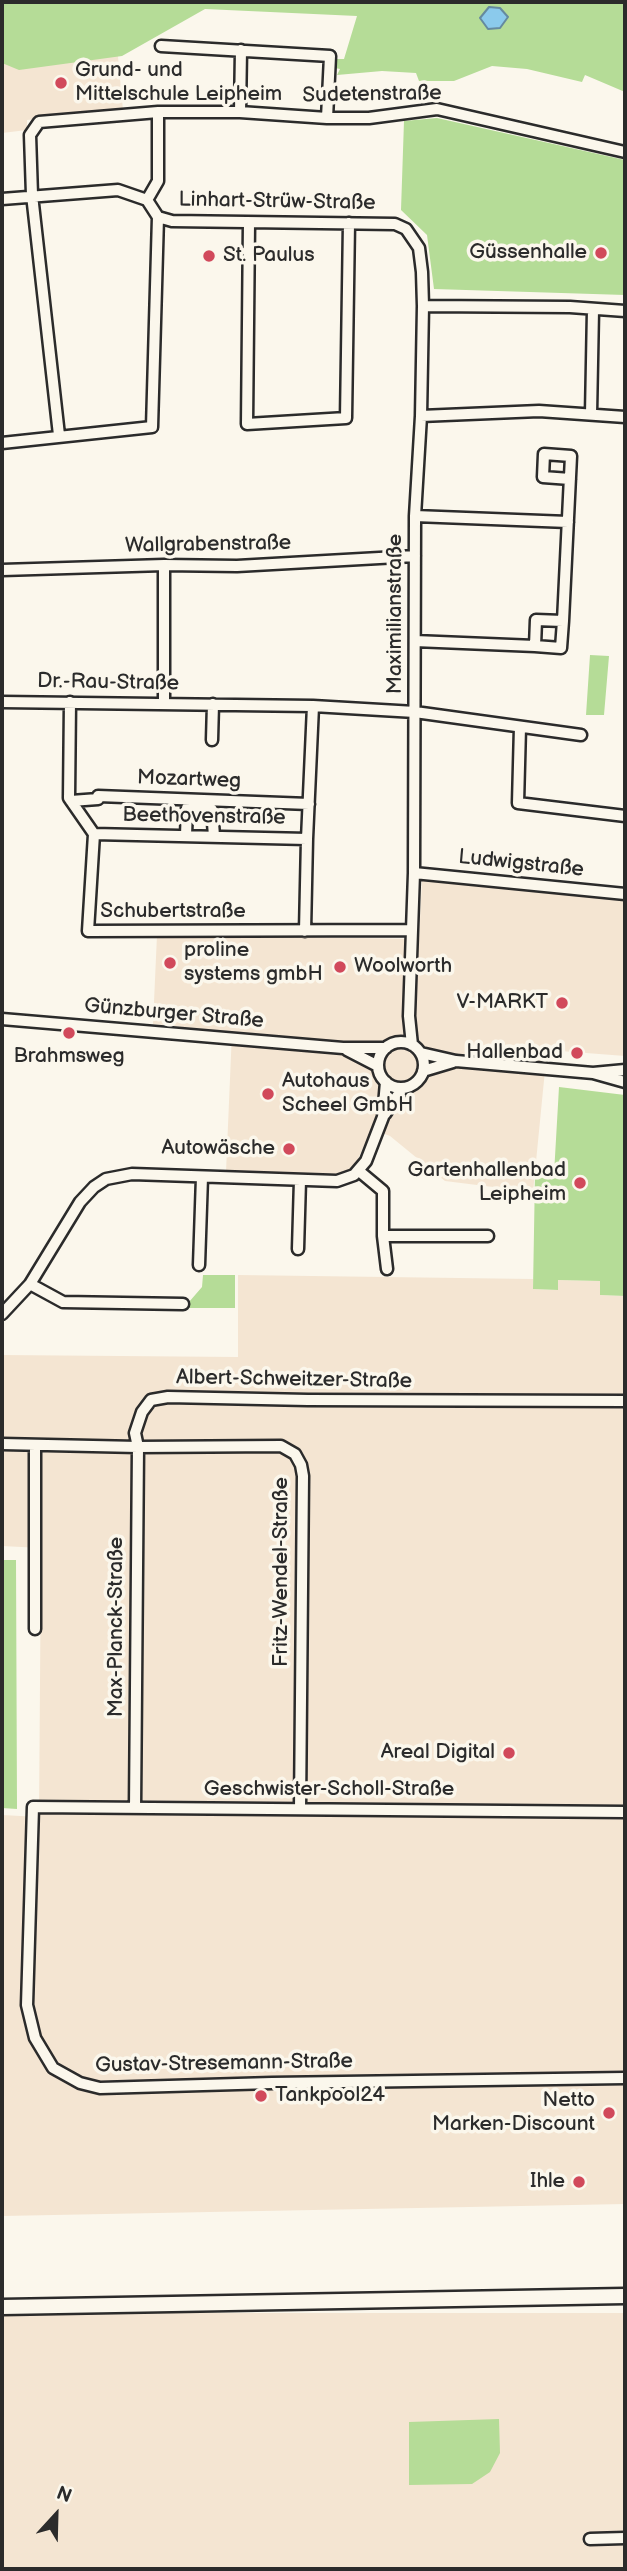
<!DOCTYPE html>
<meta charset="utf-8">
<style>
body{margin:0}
#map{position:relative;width:627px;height:2571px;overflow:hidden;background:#fbf7ec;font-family:"Balsamiq Sans",sans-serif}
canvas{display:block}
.frame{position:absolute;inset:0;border:4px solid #2b2b2b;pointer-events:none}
.north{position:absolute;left:21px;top:2480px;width:70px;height:70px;-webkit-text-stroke:5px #fbf7ec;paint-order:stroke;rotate:22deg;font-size:19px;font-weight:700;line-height:28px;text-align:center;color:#2b2b2b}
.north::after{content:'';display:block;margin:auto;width:24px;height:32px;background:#2b2b2b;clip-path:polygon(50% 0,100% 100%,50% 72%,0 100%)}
</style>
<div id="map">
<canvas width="627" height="2571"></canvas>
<div class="frame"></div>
<div class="north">N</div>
</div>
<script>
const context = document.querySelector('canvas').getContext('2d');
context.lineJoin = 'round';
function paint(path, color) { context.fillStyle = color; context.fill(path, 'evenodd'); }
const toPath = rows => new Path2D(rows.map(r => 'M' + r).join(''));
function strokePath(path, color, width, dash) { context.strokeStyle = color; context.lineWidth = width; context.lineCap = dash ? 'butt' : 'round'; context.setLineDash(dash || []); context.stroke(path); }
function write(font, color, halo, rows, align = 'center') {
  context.font = font + ' "Balsamiq Sans",sans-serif'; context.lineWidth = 7; context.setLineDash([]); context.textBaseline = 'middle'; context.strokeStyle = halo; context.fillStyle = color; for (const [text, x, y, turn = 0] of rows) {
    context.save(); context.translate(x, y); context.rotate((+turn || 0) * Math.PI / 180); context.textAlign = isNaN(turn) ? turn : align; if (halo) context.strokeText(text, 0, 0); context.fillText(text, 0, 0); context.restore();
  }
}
paint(toPath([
 [117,46,123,110,27,120,27,130,2,133,2,55],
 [422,880,625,899,625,1056,547,1050,533,1192,445,1181,390,1136,372,1129,354,1167,342,1174,226,1172,232,1032,153,1024,157,935,419,939],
 [238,1275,533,1279,533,1289,557,1290,558,1280,600,1281,600,1295,625,1296,625,2204,2,2216,2,1815,39,1817,41,1548,2,1546,2,1355,238,1357],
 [2,2313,625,2313,625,2569,2,2569]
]), '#f4e5d2');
paint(toPath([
 [2,2,625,2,625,92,585,75,582,82,527,69,492,66,454,81,419,81,416,73,382,71,337,75,340,69,335,68,335,59,344,59,357,16,205,9,122,56,19,70,2,63],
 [437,118,625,160,625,295,434,289,427,235,401,210,404,121],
 [590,655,609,656,604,715,586,715],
 [559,1087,625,1095,625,1296,600,1295,600,1281,558,1280,558,1290,533,1289,535,1174,554,1174],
 [203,1275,235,1275,235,1308,189,1308,189,1302,202,1287],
 [2,1560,16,1560,17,1809,2,1808],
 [499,2419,500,2453,490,2472,472,2484,409,2485,409,2422]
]), '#b5dc97');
const water = toPath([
 [489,7,500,8,508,17,500,28,488,29,480,18,489,7]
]);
paint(water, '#8bcaec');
strokePath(water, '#658a9f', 2);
const street = toPath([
 [161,46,330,56,327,118],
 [240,112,241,50],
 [2,199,118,190,147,200,158,217],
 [147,200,158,181,158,112],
 [158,217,172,221,395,224,406,229,419,248,422,272,423,306,421,416,415,516,414,873,409,1016,412,1045],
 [249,223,247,424,346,418,349,223],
 [423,306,570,307,625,311],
 [591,414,593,310],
 [421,416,539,411,625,417],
 [59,435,32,195,30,135,39,122,158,112,240,112,327,118,369,118,437,109,625,152],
 [2,443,152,427,158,217],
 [415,516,568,522],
 [164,565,164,703],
 [2,570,164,565,237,566,415,556],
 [415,641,535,646,536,620,563,621,571,456,544,454,543,477,570,479],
 [535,646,561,648,563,621],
 [2,702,313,706,415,712,581,735],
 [70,702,69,798,94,834,88,931,412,930],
 [520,727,518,803,625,816],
 [212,740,213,704],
 [71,801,98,799,98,796,309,804],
 [94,834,307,839,313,706],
 [186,835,187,808,212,810,214,836],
 [414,873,625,894],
 [305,931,307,839],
 [2,1019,343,1048,386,1048],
 '378 1065a23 23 0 1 1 46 0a23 23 0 1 1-46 0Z',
 [347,1050,378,1066],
 [421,1053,456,1061,593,1073,625,1070],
 [423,1071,453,1062],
 [593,1073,625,1082],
 [385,1114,402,1089],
 [359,1171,383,1191,383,1236,387,1269],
 [383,1236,488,1236],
 [298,1249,300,1180],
 [199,1265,202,1177],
 [30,1284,63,1302,183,1304],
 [2,1314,30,1284,80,1202,94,1187,106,1179,132,1174,337,1181,354,1175,366,1161,383,1117,386,1082],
 [2,1444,138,1447,135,1433,142,1412,151,1400,168,1397,308,1400,625,1401],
 [35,1629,35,1445],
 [135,1808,138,1447,281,1446,295,1454,301,1465,303,1476,300,1809],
 [625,1812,33,1807,27,2005,35,2038,53,2068,80,2083,100,2088,272,2083,625,2078],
 [590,2539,625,2538]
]);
const secondary = toPath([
 [2,2307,625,2296]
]);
strokePath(street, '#2b2b2b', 15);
strokePath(secondary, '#2b2b2b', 19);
strokePath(street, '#fbf7ec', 10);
strokePath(secondary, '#fbf7ec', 14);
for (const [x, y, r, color] of [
 [61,83,7,"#d1495b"],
 [601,253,7,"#d1495b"],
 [209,256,7,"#d1495b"],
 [170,963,7,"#d1495b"],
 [340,967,7,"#d1495b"],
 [562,1003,7,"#d1495b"],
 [69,1033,7,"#d1495b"],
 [577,1053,7,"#d1495b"],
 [268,1094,7,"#d1495b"],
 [289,1149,7,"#d1495b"],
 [580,1183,7,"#d1495b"],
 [509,1753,7,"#d1495b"],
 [261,2096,7,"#d1495b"],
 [609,2113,7,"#d1495b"],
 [579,2182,7,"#d1495b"]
]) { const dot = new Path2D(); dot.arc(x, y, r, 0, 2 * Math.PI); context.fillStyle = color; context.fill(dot); strokePath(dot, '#fbf7ec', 2.5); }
write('21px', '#2b2b2b', '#fbf7ec', [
 ["Grund- und",75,71,"left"],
 ["Mittelschule Leipheim",75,95,"left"],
 ["Güssenhalle",587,253],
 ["St. Paulus",223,256,"left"],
 ["proline",184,951,"left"],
 ["systems gmbH",184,975,"left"],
 ["Woolworth",354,967,"left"],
 ["V-MARKT",548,1003],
 ["Hallenbad",563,1053],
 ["Brahmsweg",69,1057,"center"],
 ["Autohaus",282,1082,"left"],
 ["Scheel GmbH",282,1106,"left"],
 ["Autowäsche",275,1149],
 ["Gartenhallenbad",566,1171],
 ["Leipheim",566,1195],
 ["Areal Digital",495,1753],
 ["Tankpool24",275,2096,"left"],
 ["Netto",595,2101],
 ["Marken-Discount",595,2125],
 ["Ihle",565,2182]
], 'right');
write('21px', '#2b2b2b', '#fbf7ec', [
 ["Sudetenstraße",372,95,-1],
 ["Linhart-Strüw-Straße",277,202,1],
 ["Wallgrabenstraße",208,545,-1],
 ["Maximilianstraße",396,614,-90],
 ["Dr.-Rau-Straße",108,683,1],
 ["Mozartweg",189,780,2],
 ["Beethovenstraße",204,817,1],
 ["Ludwigstraße",521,864,6],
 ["Schubertstraße",173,912],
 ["Günzburger Straße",174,1014,5],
 ["Albert-Schweitzer-Straße",294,1380,1],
 ["Fritz-Wendel-Straße",282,1572,-90],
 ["Max-Planck-Straße",117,1627,-90],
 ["Geschwister-Scholl-Straße",329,1790],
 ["Gustav-Stresemann-Straße",224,2064,-1]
]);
</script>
